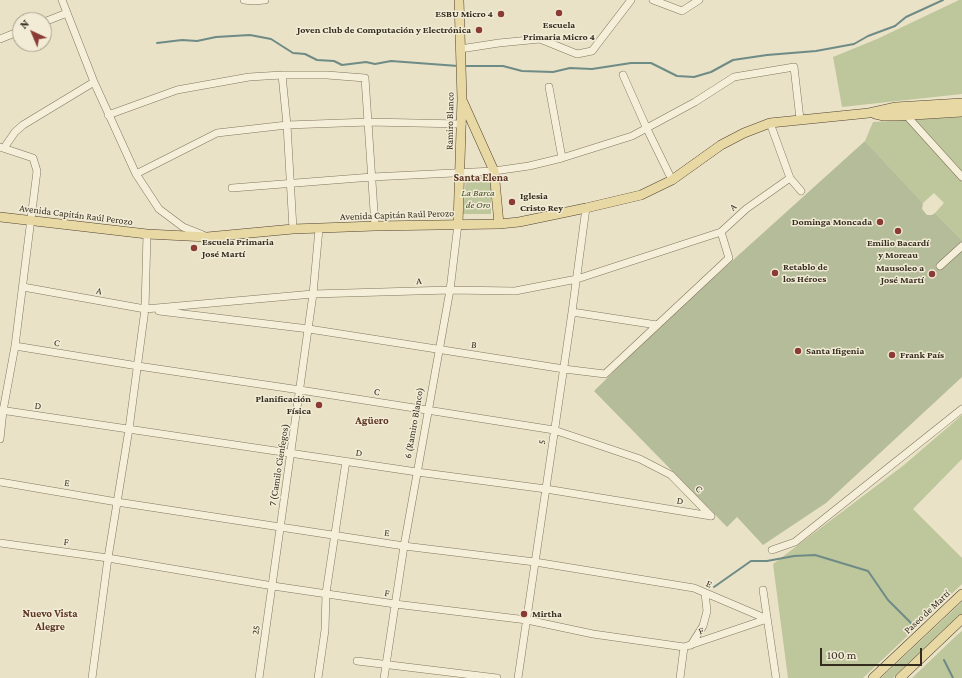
<!DOCTYPE html>
<meta charset="utf-8">
<style>
body{margin:0}
#map{position:relative;width:962px;height:678px;overflow:hidden;background:#e9e2c7;font-family:"Crimson Pro",serif}
canvas{display:block}
.north{position:absolute;left:12px;top:12px;width:40px;height:40px;box-sizing:border-box;background:#f2ecd6;border:1px solid #a69f8d;border-radius:50%;rotate:316deg;font-size:11px;font-weight:700;line-height:16px;text-align:center;color:#352c20}
.north::after{content:'';display:block;margin:auto;width:14px;height:18px;background:#8b3b35;clip-path:polygon(50% 0,100% 100%,50% 72%,0 100%)}
.scale{position:absolute;left:820px;top:648px;width:102px;height:18px;box-sizing:border-box;border:2px solid #352c20;border-top:0;padding-left:5px;font-size:12px;line-height:14px;white-space:nowrap;color:#352c20;-webkit-text-stroke:3px #f2ecd6;paint-order:stroke}
</style>
<div id="map">
<canvas width="962" height="678"></canvas>
<div class="north">N</div>
<div class="scale">100 m</div>
</div>
<script>
const context = document.querySelector('canvas').getContext('2d');
context.lineJoin = 'round';
function paint(path, color) { context.fillStyle = color; context.fill(path, 'evenodd'); }
const toPath = rows => new Path2D(rows.map(r => 'M' + r).join(''));
function strokePath(path, color, width, dash) { context.strokeStyle = color; context.lineWidth = width; context.lineCap = dash ? 'butt' : 'round'; context.setLineDash(dash || []); context.stroke(path); }
function write(font, color, halo, rows, align = 'center') {
  context.font = font + ' "Crimson Pro",serif'; context.lineWidth = 3; context.setLineDash([]); context.textBaseline = 'middle'; context.strokeStyle = halo; context.fillStyle = color; for (const [text, x, y, turn = 0] of rows) {
    context.save(); context.translate(x, y); context.rotate((+turn || 0) * Math.PI / 180); context.textAlign = isNaN(turn) ? turn : align; if (halo) context.strokeText(text, 0, 0); context.fillText(text, 0, 0); context.restore();
  }
}
paint(toPath([
 [959,0,962,0,962,94,842,107,833,57,877,39],
 [962,117,962,240,935,213,944,203,934,193,923,203,865,141,873,122],
 [491,176,491,214,463,214,466,177],
 [962,415,962,459,913,509,962,558,962,584,863,678,788,678,773,564,904,465],
 [962,602,962,614,893,678,881,678],
 [962,631,962,678,912,678,956,636]
]), '#bec69c');
paint(toPath([
 [865,141,923,203,922,209,927,215,932,215,935,213,962,240,962,377,826,503,763,545,737,517,727,527,594,391,661,325]
]), '#b5bc9a');
strokePath(toPath([
 [157,43,182,40,197,41,216,37,250,35,271,39,293,53,305,54,317,60,334,61,342,65,366,62,375,64,391,61,458,66],
 [463,66,503,66,522,71,553,72,570,68,592,69,631,63,651,63,677,76,694,77,711,72,733,60,767,55,816,51,854,44,868,36,895,26,906,17,943,0],
 [714,587,751,561,767,561,794,556,815,555,868,571,888,600,914,626],
 [944,660,953,678]
]), '#6f8b86', 2);
const minor = toPath([
 [62,0,94,82,136,174,159,209,183,227,203,235],
 [244,0,253,1,265,0],
 [653,0,682,11,699,0],
 [44,22,67,13],
 [0,39,20,31],
 [460,49,499,43,540,39,577,54,592,51,631,0],
 [282,75,287,125,293,229],
 [623,75,647,129,672,180],
 [549,87,562,158],
 [108,115,177,90,249,77,282,75,327,75,365,78,375,226],
 [906,115,962,177],
 [770,123,790,178,801,191],
 [0,147,33,158,37,171,15,346,3,411,0,439],
 [4,148,15,132,23,125,94,82],
 [136,174,217,133,287,125,369,122,462,124],
 [232,188,372,177,494,171,529,166,562,158,632,136,695,102,734,77,794,67,800,119],
 [940,266,962,246],
 [23,287,145,309,313,294,450,290,515,291,577,279,721,232,746,209,790,178],
 [159,311,309,329,564,369,605,374,729,258,721,232],
 [572,312,657,325],
 [15,346,138,366,300,390,554,430,640,459,671,475,711,516],
 [0,410,417,472,546,489,711,516],
 [0,482,117,502,404,546,535,562,694,588,767,619],
 [0,543,108,558,273,586,395,604,527,620,593,634,684,647,767,619],
 [772,550,795,542,962,409],
 [763,590,776,678],
 [691,645,703,626,707,611,705,593],
 [357,661,497,678],
 [92,678,108,558,129,429,145,309,147,234],
 [259,678,313,294,319,229],
 [318,678,325,630,326,593,346,461],
 [384,678,404,546,450,290,458,224],
 [518,678,572,312,586,208],
 [680,678,684,647]
]);
const major = toPath([
 [463,102,494,171,499,224],
 [875,114,884,116,897,116,962,112],
 [0,217,147,234,207,237,293,229,375,226,499,224,519,222,586,208,641,195,672,180,721,145,744,133,770,123,869,113,896,107,962,103],
 [458,224,462,99,459,0],
 [873,678,962,594],
 [900,678,962,619]
]);
strokePath(minor, '#83755e', 8);
strokePath(major, '#514332', 10);
strokePath(minor, '#f5efd9', 7);
strokePath(major, '#e8d8a3', 9);
for (const [x, y, r, color] of [
 [559,13,4,"#8b3b35"],
 [501,14,4,"#8b3b35"],
 [479,30,4,"#8b3b35"],
 [512,202,4,"#8b3b35"],
 [880,222,4,"#8b3b35"],
 [898,231,4,"#8b3b35"],
 [194,248,4,"#8b3b35"],
 [775,273,4,"#8b3b35"],
 [932,274,4,"#8b3b35"],
 [798,351,4,"#8b3b35"],
 [892,355,4,"#8b3b35"],
 [319,405,4,"#8b3b35"],
 [524,614,4,"#8b3b35"]
]) { const dot = new Path2D(); dot.arc(x, y, r, 0, 2 * Math.PI); context.fillStyle = color; context.fill(dot); strokePath(dot, '#f2ecd6', 1.5); }
write('bold 10px', '#352c20', '#f2ecd6', [
 ["ESBU Micro 4",493,14,"right"],
 ["Escuela",559,25,"center"],
 ["Primaria Micro 4",559,37,"center"],
 ["Joven Club de Computación y Electrónica",471,30,"right"],
 ["Iglesia",520,196],
 ["Cristo Rey",520,208],
 ["Dominga Moncada",872,222,"right"],
 ["Escuela Primaria",202,242],
 ["José Martí",202,254],
 ["Emilio Bacardí",898,243,"center"],
 ["y Moreau",898,255,"center"],
 ["Retablo de",783,267],
 ["los Héroes",783,279],
 ["Mausoleo a",924,268,"right"],
 ["José Martí",924,280,"right"],
 ["Santa Ifigenia",806,351],
 ["Frank País",900,355],
 ["Planificación",311,399,"right"],
 ["Física",311,411,"right"],
 ["Mirtha",532,614]
], 'left');
write('10px', '#352c20', '#f2ecd6', [
 ["Ramiro Blanco",450,121,-89],
 ["A",733,207,-42],
 ["Avenida Capitán Raúl Perozo",76,215,7],
 ["Avenida Capitán Raúl Perozo",397,215,-2],
 ["A",419,281,-2],
 ["A",99,291,11],
 ["C",57,343,10],
 ["B",474,345,9],
 ["C",377,392,9],
 ["D",38,406,8],
 ["6 (Ramiro Blanco)",414,423,-80],
 ["5",542,442,-82],
 ["D",359,453,9],
 ["7 (Camilo Cienfegos)",279,465,-81],
 ["E",67,483,10],
 ["C",699,489,46],
 ["D",680,501,10],
 ["E",387,533,9],
 ["F",66,542,8],
 ["E",709,584,23],
 ["F",387,593,9],
 ["Paseo de Martí",927,612,-43],
 ["25",256,630,-82],
 ["F",701,631,-19]
]);
write('italic 10px', '#434f29', '#f2ecd6', [
 ["La Barca",478,193],
 ["de Oro",478,205]
]);
write('bold 11px', '#5d3524', '#f2ecd6', [
 ["Santa Elena",481,178],
 ["Agüero",372,421],
 ["Nuevo Vista",50,614],
 ["Alegre",50,627]
]);
</script>
